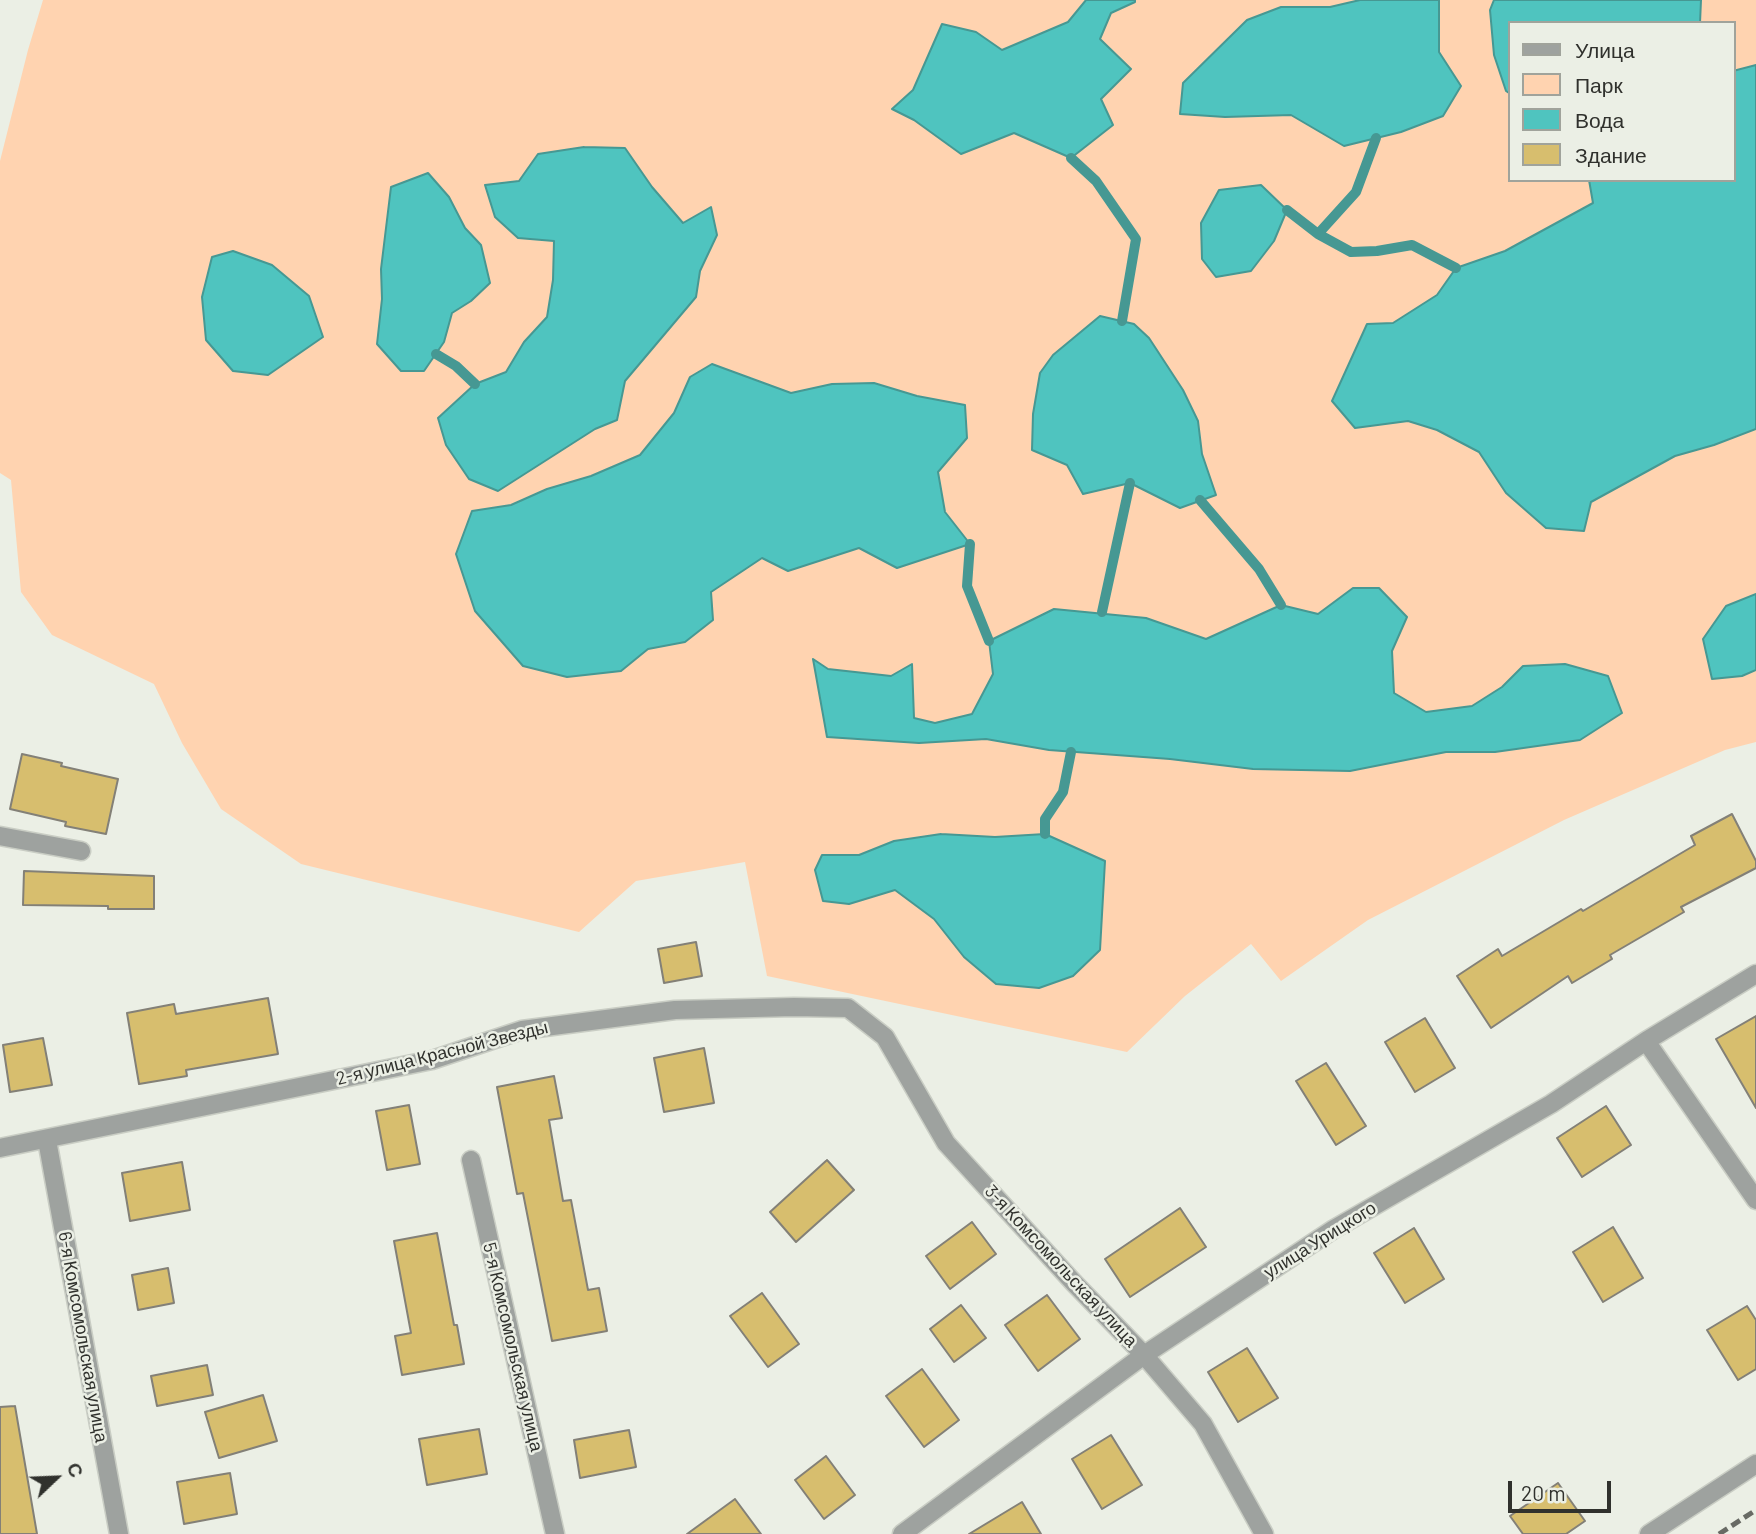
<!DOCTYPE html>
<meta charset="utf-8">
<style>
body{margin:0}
#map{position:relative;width:1756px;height:1534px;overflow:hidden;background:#ebefe5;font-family:Barlow,sans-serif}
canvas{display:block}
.legend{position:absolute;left:1508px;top:21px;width:228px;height:161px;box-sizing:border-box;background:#ebefe5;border:2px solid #a0a39b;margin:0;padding:9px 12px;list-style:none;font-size:21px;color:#30312d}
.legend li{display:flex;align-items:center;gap:14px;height:35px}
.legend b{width:35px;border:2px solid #a0a39b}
.north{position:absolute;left:21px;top:1443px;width:70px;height:70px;-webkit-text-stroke:5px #ebefe5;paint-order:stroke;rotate:67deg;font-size:19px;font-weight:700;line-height:28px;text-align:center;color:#30312d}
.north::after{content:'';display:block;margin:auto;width:24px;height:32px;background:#30312d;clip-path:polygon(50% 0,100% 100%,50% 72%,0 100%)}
.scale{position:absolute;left:1508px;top:1481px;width:103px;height:32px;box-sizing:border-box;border:4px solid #30312d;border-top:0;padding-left:9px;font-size:21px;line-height:24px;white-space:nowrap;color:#30312d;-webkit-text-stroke:5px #ebefe5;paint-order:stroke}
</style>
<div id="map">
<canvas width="1756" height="1534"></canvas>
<ul class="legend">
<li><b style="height:9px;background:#9ea29f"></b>Улица</li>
<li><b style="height:19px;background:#ffd3b0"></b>Парк</li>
<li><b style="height:19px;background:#4fc4bf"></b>Вода</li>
<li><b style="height:19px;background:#d7be6e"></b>Здание</li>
</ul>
<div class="north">С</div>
<div class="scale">20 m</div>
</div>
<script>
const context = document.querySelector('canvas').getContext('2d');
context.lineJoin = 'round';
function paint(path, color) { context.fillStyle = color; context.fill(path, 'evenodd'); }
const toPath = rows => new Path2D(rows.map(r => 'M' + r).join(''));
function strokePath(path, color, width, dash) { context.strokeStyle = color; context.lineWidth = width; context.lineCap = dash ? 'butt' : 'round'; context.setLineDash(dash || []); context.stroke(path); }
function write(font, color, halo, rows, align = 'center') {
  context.font = font + ' Barlow,sans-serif'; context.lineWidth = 5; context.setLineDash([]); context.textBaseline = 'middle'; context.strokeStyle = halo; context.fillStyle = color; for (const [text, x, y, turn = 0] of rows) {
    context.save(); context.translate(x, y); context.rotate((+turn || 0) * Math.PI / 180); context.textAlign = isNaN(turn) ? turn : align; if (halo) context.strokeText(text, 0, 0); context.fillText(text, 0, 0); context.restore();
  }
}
paint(toPath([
 [43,0,1086,0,1068,22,1001,50,976,32,942,24,913,90,892,108,914,120,961,153,1014,133,1071,158,1101,99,1100,40,1111,13,1135,2,1135,0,1360,0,1330,7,1281,7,1210,57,1183,83,1181,114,1225,117,1291,115,1344,146,1401,132,1443,116,1461,86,1439,52,1439,0,1494,0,1490,10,1506,91,1509,93,1509,180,1589,180,1593,203,1505,251,1456,268,1437,295,1393,323,1349,365,1332,401,1355,428,1408,421,1437,430,1479,452,1506,493,1546,528,1584,530,1591,502,1675,456,1714,445,1756,429,1756,594,1742,676,1756,670,1756,742,1725,750,1564,820,1368,920,1281,981,1251,944,1185,996,1127,1052,767,976,745,862,636,881,579,932,301,864,221,809,182,743,154,684,52,635,21,592,11,480,0,473,0,161,28,50],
 [625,148,652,187,683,223,710,207,717,235,700,271,696,297,625,381,617,420,595,429,498,491,475,384,506,372,524,342,547,317,553,280,554,240,485,185,519,181],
 [391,187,449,197,465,228,481,245,471,301,452,313,444,342,424,371,382,299,381,269],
 [1134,324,1149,338,1183,390,1198,421,1202,454,1215,495,1180,508,1130,483,1083,494,1067,465,1040,373,1053,355,1073,338],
 [690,377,750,377,791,393,832,384,917,396,965,405,967,438,938,471,945,511,970,544,897,568,859,548,833,555,762,558,711,592,712,620,686,642,648,649,621,671,475,611,456,554,472,511,511,505,547,489,591,476,640,455,674,413],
 [1353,588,1407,617,1392,651,1394,693,1426,712,1472,706,1502,687,1523,666,1495,752,1446,752,1350,771,1253,769,1170,759,1049,750,986,739,919,743,814,660,828,669,891,676,914,718,935,723,972,714,993,674,1054,609,1146,618,1206,639,1281,605,1318,614],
 [1045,834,1105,861,964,957,934,919,895,889,849,904,822,855,859,855,995,837],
 [1701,0,1756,0,1756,65,1733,71,1733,23,1700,23]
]), '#ffd3b0');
const water = toPath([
 [1086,0,1135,0,1135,2,1111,13,1100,39,1131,69,1101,99,1113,125,1071,158,1014,133,961,154,914,120,892,109,913,90,942,24,976,32,1002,50,1068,22,1086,0],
 [1360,0,1439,0,1439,52,1461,86,1443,116,1401,132,1344,146,1291,115,1225,117,1180,114,1183,83,1247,20,1281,7,1330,7,1360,0],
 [1494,0,1701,0,1700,23,1509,23,1509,93,1506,91,1494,55,1490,10,1494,0],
 [1756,65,1756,429,1714,445,1675,456,1591,502,1584,531,1546,528,1506,493,1479,452,1437,430,1408,421,1355,428,1332,401,1367,324,1393,323,1437,295,1456,268,1505,251,1593,203,1589,180,1733,180,1733,71,1756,65],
 [584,147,625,148,652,187,683,223,711,207,717,235,700,271,696,297,625,381,617,420,595,429,498,491,469,479,446,445,438,418,475,384,506,372,524,342,547,317,553,280,554,241,518,238,495,217,485,185,519,181,538,154,584,147],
 [428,173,449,197,465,228,481,245,490,283,471,301,452,313,444,342,424,371,401,371,377,344,382,299,381,269,391,187,428,173],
 [1261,185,1287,210,1274,241,1251,271,1216,277,1202,259,1201,223,1219,190,1261,185],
 [233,251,272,265,309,296,323,337,268,375,233,371,206,340,202,297,212,257,233,251],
 [1100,316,1134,324,1149,338,1183,390,1198,421,1202,454,1216,495,1180,508,1130,483,1083,494,1067,465,1032,450,1033,414,1040,373,1053,355,1100,316],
 [712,364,791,393,832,384,874,383,917,396,965,405,967,438,938,472,945,512,970,544,897,568,859,548,788,571,762,558,711,592,713,620,685,642,648,649,621,671,567,677,523,666,475,611,456,554,472,511,511,505,547,489,591,476,640,455,674,413,690,377,712,364],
 [1353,588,1379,588,1407,617,1392,651,1394,693,1426,712,1472,706,1502,687,1523,666,1565,664,1608,676,1622,713,1580,740,1495,752,1446,752,1350,771,1253,769,1170,759,1049,750,986,739,919,743,827,737,813,659,828,669,891,676,912,664,914,718,935,723,972,714,993,674,989,641,1054,609,1146,618,1206,639,1281,605,1318,614,1353,588],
 [1756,594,1756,670,1742,676,1712,679,1703,639,1726,606,1756,594],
 [941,834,995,837,1045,834,1105,861,1100,950,1073,976,1039,988,996,984,964,957,934,919,895,890,849,904,823,901,815,870,822,855,859,855,894,841,941,834]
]);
paint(water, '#4fc4bf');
strokePath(water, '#469893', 2);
strokePath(toPath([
 [1071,158,1096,181,1136,239,1122,321],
 [1287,210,1318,234,1351,252,1377,251,1412,245,1456,268],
 [1318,234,1356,192,1376,138],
 [436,354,456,366,475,384],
 [1200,500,1259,569,1281,605],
 [970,544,967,586,989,641],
 [1102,612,1130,483],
 [1045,834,1045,819,1063,792,1071,752]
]), '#469893', 10);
const building = toPath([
 [22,754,62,763,61,766,118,779,106,834,65,826,66,822,10,809,22,754],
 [1732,814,1756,861,1756,868,1681,907,1684,912,1610,955,1612,959,1572,983,1568,976,1491,1028,1457,976,1498,949,1502,956,1581,909,1583,911,1695,845,1691,836,1732,814],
 [24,871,154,876,154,909,108,909,108,906,23,905,24,871],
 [696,942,702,976,664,983,658,949,696,942],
 [268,998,278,1054,186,1070,187,1076,139,1084,127,1013,174,1004,176,1014,268,998],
 [1756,1016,1756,1108,1716,1039,1756,1016],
 [1425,1018,1455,1068,1415,1092,1385,1042,1425,1018],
 [43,1038,52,1085,10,1092,3,1045,43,1038],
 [704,1048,714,1103,664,1112,654,1058,704,1048],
 [1326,1063,1366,1126,1336,1145,1296,1081,1326,1063],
 [554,1076,562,1118,549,1120,563,1201,571,1200,588,1290,599,1288,607,1331,552,1341,523,1193,517,1194,497,1087,554,1076],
 [409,1105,420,1164,387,1170,376,1111,409,1105],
 [1606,1106,1631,1145,1582,1177,1557,1138,1606,1106],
 [827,1160,854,1190,796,1242,770,1212,827,1160],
 [182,1162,190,1210,130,1221,122,1173,182,1162],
 [1180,1208,1206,1247,1130,1297,1105,1259,1180,1208],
 [972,1222,996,1254,950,1289,926,1256,972,1222],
 [1613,1227,1643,1278,1603,1302,1573,1252,1613,1227],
 [1414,1228,1444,1279,1405,1303,1374,1253,1414,1228],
 [437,1233,454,1325,457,1325,464,1364,402,1375,395,1336,411,1333,394,1241,437,1233],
 [168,1268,174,1303,138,1310,132,1275,168,1268],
 [762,1293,799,1344,768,1367,730,1316,762,1293],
 [1047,1295,1080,1339,1038,1371,1005,1325,1047,1295],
 [961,1305,986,1338,954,1362,930,1329,961,1305],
 [1747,1306,1756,1320,1756,1369,1738,1380,1707,1330,1747,1306],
 [1247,1348,1278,1398,1238,1422,1208,1372,1247,1348],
 [207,1365,213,1395,157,1406,151,1376,207,1365],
 [922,1369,959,1420,924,1447,886,1396,922,1369],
 [263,1395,277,1441,219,1458,205,1412,263,1395],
 [15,1406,37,1534,0,1534,0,1407,15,1406],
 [479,1429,487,1474,427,1485,419,1439,479,1429],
 [629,1430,636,1467,580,1478,574,1440,629,1430],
 [1111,1435,1142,1485,1102,1509,1072,1459,1111,1435],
 [826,1456,855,1495,824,1519,795,1480,826,1456],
 [230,1473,237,1514,184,1524,177,1482,230,1473],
 [1558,1483,1585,1521,1566,1534,1523,1534,1510,1516,1558,1483],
 [735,1499,761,1534,687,1534,735,1499],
 [1022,1502,1041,1534,969,1534,1022,1502]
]);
paint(building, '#d7be6e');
strokePath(building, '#838077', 2);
const minor = toPath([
 [0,836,81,851],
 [1646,1041,1756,1200],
 [47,1140,119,1534],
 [0,1148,432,1060,522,1030,675,1010,794,1007,848,1008,885,1037,946,1143,1074,1283,1144,1355,1203,1424,1264,1534],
 [471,1160,555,1534],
 [902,1534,1144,1355,1334,1229,1551,1104,1646,1041,1756,974],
 [1649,1534,1756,1464]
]);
strokePath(minor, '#c9cdc4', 21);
strokePath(minor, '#9ea29f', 18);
strokePath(toPath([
 [1719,1534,1756,1510]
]), '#686a64', 5, [10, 5]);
write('18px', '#30312d', '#ebefe5', [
 ["2-я улица Красной Звезды",442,1053,-14],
 ["улица Урицкого",1320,1240,-32],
 ["3-я Комсомольская улица",1061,1266,47],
 ["6-я Комсомольская улица",83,1337,80],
 ["5-я Комсомольская улица",513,1347,77]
]);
</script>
